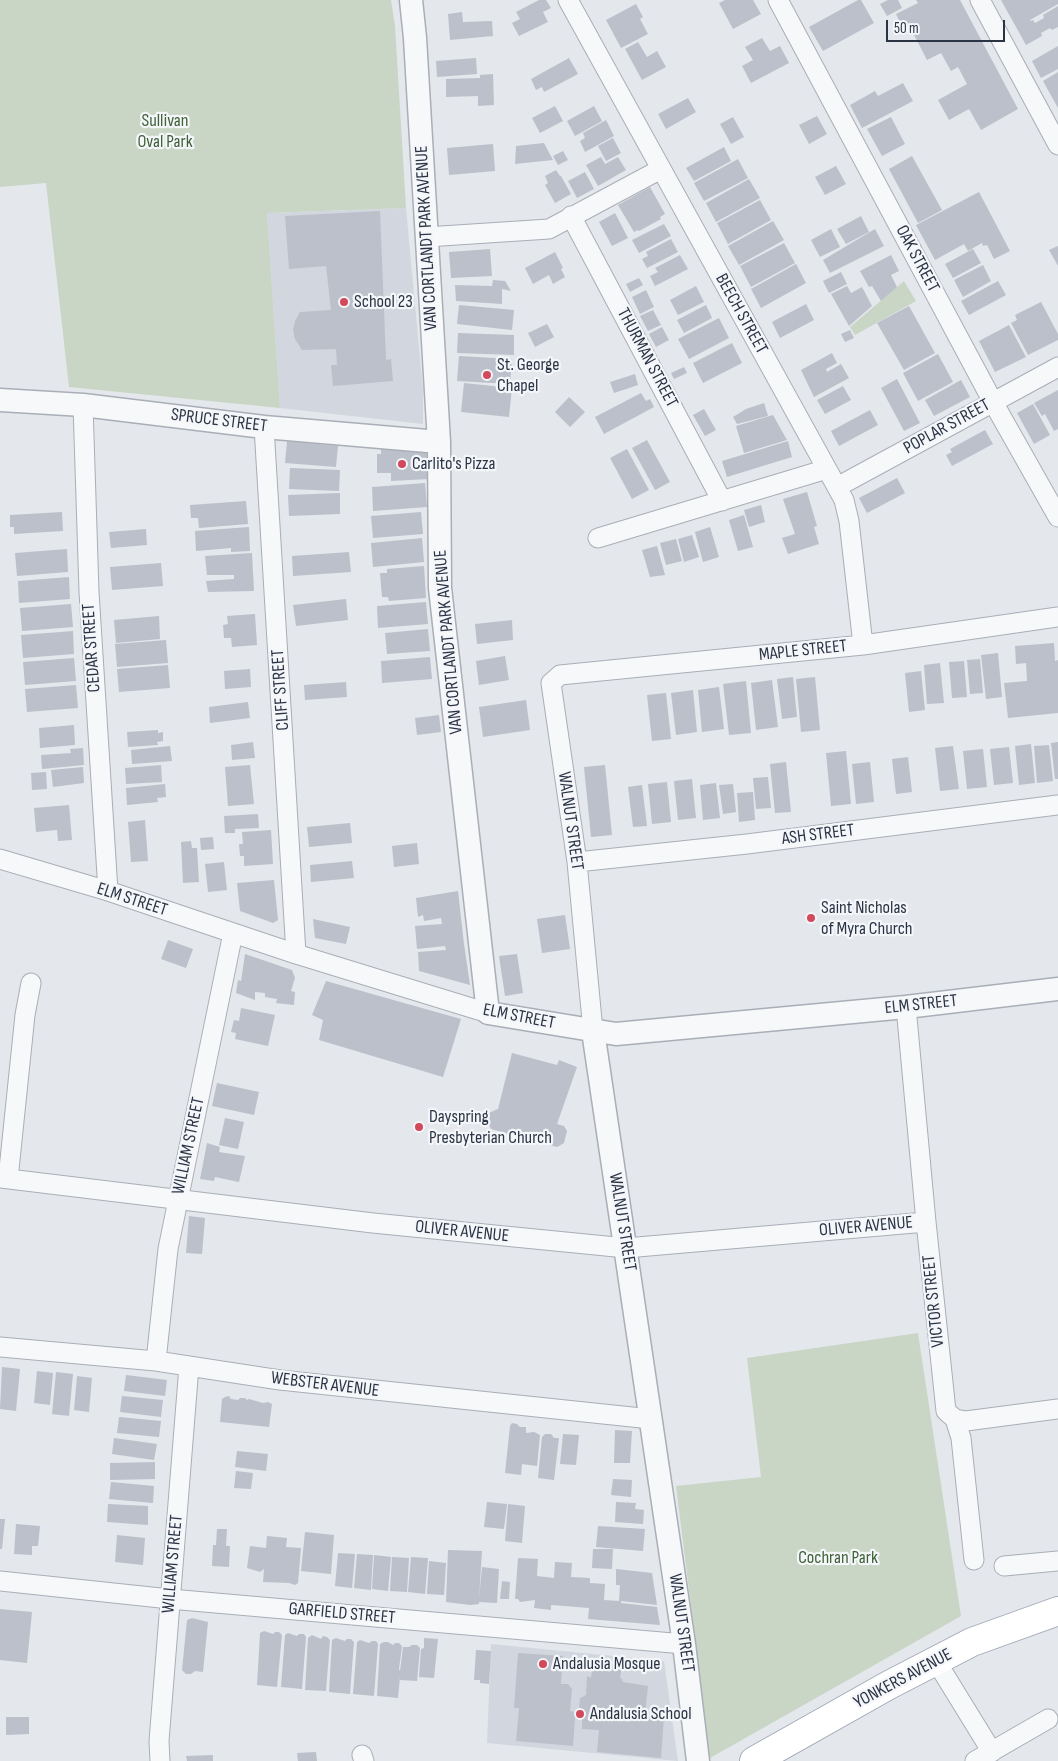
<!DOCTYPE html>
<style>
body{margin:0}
#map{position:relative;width:1058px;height:1761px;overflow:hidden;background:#e4e7ec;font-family:"Sofia Sans Condensed",sans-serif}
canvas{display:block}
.scale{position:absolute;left:886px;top:20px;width:119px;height:22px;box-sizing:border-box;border:2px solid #2b3445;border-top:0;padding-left:6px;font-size:15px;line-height:18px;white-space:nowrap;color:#2b3445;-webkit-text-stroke:4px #f4f6f9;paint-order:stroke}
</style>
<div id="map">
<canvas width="1058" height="1761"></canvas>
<div class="scale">50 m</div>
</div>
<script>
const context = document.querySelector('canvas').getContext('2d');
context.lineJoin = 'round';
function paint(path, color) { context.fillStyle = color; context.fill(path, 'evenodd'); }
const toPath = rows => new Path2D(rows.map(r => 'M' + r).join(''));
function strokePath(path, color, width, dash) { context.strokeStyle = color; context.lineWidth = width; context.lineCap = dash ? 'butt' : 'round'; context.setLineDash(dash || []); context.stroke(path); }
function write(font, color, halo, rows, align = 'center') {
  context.font = font + ' "Sofia Sans Condensed",sans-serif'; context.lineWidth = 4.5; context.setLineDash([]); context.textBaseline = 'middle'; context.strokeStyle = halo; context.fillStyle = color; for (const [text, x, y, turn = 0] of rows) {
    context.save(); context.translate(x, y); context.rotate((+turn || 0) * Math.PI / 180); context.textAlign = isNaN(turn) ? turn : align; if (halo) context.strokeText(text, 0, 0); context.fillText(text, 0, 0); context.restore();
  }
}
paint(toPath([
 [406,208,423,391,423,424,280,408,267,213],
 [491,1644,664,1661,678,1761,487,1743]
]), '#d2d6de');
paint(toPath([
 [0,0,391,0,395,26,406,208,267,213,280,408,69,387,46,183,0,187],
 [904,281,916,301,855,335,850,327],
 [918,1333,961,1616,710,1758,676,1486,761,1477,747,1358]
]), '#c9d6c5');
paint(toPath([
 [539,0,546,0,551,8,543,12,548,22,519,36,512,23,520,19,516,12],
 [725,0,753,0,761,14,733,29,719,3],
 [858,0,861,0,874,23,823,51,809,27],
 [888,0,898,0,902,8,887,16,880,4],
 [916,0,960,0,1018,109,981,130,969,109,949,120,938,100,967,84,958,67,951,71,941,53,927,60,910,27,904,30,896,14,918,3],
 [1001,0,1058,0,1058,4,1030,20,1031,21,1033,20,1035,23,1044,18,1043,15,1058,6,1058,27,1052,30,1050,28,1041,33,1042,36,1026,45],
 [636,4,643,17,640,19,648,34,621,48,606,20],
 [462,12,463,22,492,21,493,36,450,40,448,14],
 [762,38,770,51,780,46,789,63,751,83,742,66,753,60,745,47],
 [638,42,647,57,657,51,666,67,642,80,625,49],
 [1058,46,1058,69,1041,78,1032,61],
 [476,58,477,74,437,77,436,61],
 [569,58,578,74,544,92,542,87,536,90,531,79],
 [1058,72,1058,108,1043,81],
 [493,74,494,105,478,106,478,96,446,97,446,79,480,78,480,75],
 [903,83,913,101,862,128,850,105,875,91,878,96],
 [688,98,696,112,666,129,658,114],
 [555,106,563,121,540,133,532,118],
 [594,106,602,121,575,136,567,121],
 [817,116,827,134,809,144,799,125],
 [733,117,744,137,731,144,720,124],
 [891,117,905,144,882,156,867,129],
 [606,120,614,136,585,152,580,141,585,138,583,133],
 [613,138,621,153,606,161,598,146],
 [544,143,553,160,515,164,516,146],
 [493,144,495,171,449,175,447,148],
 [724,147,731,161,694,181,686,168],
 [563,151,568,160,558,165,553,156],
 [912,156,942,210,918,223,889,169],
 [601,157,605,164,618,157,626,170,598,186,586,165],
 [738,159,748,178,704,201,694,183],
 [836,166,846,184,825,195,815,177],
 [556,170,560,176,561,176,571,194,555,203,545,185,548,183,545,176],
 [585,172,594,189,577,198,568,181],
 [749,179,760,198,716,222,706,203],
 [650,187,665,214,660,217,661,219,639,231,638,230,634,232,618,205],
 [979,192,1010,251,994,259,987,245,983,246,982,243,968,251,964,244,935,260,916,225],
 [760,200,771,220,728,244,717,223],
 [380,211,386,360,391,359,393,381,333,386,331,365,337,365,336,349,302,350,295,339,293,330,295,321,300,312,331,310,326,266,289,269,285,216],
 [615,213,628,238,612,246,599,222],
 [861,216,869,232,846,244,837,229],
 [773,221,784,240,739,265,728,246],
 [664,224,671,236,639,253,632,240],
 [831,229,840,247,820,257,811,240],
 [875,229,884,246,830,273,823,260],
 [671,239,678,252,647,268,642,259,648,256,646,252],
 [784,243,795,263,751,287,740,266],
 [1058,246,1058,266,1049,250],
 [490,249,492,276,451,278,449,252],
 [973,249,981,263,953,278,945,264],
 [555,252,563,268,561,269,565,277,553,284,549,275,533,284,525,268],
 [680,255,688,269,655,286,650,276,658,272,655,268],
 [891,255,899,271,891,275,897,287,881,301,872,286,869,287,860,271],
 [796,264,806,283,761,308,751,289],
 [983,265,991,281,963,297,954,280],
 [841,272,847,284,829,293,823,281],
 [639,278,643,285,630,292,626,284],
 [493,280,505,281,511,291,502,289,502,304,456,301,455,285,492,286],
 [998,281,1006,295,969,315,961,301],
 [696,286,704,302,678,315,670,300],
 [847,286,851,293,862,287,872,306,849,326,831,294],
 [646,290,654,307,640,314,632,297],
 [1041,302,1058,334,1058,340,1028,355,1011,323,1017,320,1015,315],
 [806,304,814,320,780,338,772,322],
 [459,305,514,310,512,330,457,324],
 [706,305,712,318,684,333,677,320],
 [909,306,935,353,904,370,877,323],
 [653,310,661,325,648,331,640,316],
 [719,318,729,338,689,359,678,339],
 [547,324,554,337,535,347,528,333],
 [1009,325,1026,357,995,372,979,341],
 [662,327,669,340,656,347,649,334],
 [850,330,854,338,845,342,841,334],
 [458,333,514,335,514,355,457,353],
 [732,343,742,363,703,383,693,363],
 [832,353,837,363,826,369,827,372,841,364,849,378,814,397,801,370],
 [938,354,953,382,918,401,903,373],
 [459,356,512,359,510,384,457,381],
 [684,367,687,373,674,379,671,373],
 [635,374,638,385,614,393,610,382],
 [897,379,920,423,904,431,881,388],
 [961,380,970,397,934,416,925,400],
 [464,383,512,388,509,417,461,412],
 [843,386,851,400,825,414,817,400],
 [1058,390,1058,429,1054,431,1045,414,1042,416,1034,403],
 [641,393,646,401,650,399,654,407,604,434,595,417],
 [569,397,585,412,570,427,555,412],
 [764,403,768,416,737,424,733,417,746,409],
 [1033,404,1050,435,1034,444,1017,413],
 [704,409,716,430,705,436,693,415],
 [870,410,878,425,839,446,831,431],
 [773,415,787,440,744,453,736,426],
 [985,430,993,444,952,466,946,455,952,452,950,449],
 [647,440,670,482,655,490,632,448],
 [287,441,338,446,336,467,285,463],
 [788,441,792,457,727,477,722,461],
 [381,448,427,451,429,479,391,481,391,473,377,473,377,454,381,454],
 [627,449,649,490,632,499,610,458],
 [290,468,340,470,339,491,289,489],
 [897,478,905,493,867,513,859,498],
 [425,483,427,507,373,511,372,487],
 [807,492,817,526,814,527,819,544,788,554,782,538,795,534,783,499],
 [340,493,340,514,289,516,288,495],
 [246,501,248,524,199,528,198,518,191,518,190,505],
 [761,505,765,522,749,527,744,510],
 [62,512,63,531,14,534,14,527,10,527,10,515],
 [421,512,423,534,373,538,371,516],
 [744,515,753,547,738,551,729,520],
 [249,527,250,551,231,552,231,548,196,551,195,531],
 [710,527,719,557,703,562,695,532],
 [146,529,147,545,111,548,109,532],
 [692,535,699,557,684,562,678,539],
 [422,538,424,562,373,567,371,543],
 [676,539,682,561,666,565,660,543],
 [657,546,665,575,650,577,642,550],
 [67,549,68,572,17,576,15,553],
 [349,552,351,572,293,576,292,556],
 [252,553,254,591,208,592,206,581,234,579,234,575,207,575,205,556],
 [161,563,163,586,112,590,110,567],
 [424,566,426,598,389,601,388,597,382,597,380,573,387,573,387,569],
 [69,577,70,599,19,603,18,581],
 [346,599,348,620,296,626,293,605],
 [426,602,428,624,378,628,377,606],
 [71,604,73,627,22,631,20,608],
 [255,614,257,645,232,647,231,638,224,638,223,625,228,624,227,616],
 [159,616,160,639,116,643,114,620],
 [512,620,513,640,477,644,475,624],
 [428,629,430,651,387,654,385,633],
 [73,631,74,654,23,658,21,635],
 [166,640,168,663,117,667,115,644],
 [1054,643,1055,661,1058,660,1058,713,1008,718,1004,683,1027,681,1026,663,1016,664,1015,646],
 [998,653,1002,697,986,699,981,655],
 [505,656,509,680,479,685,476,661],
 [430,657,432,679,382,683,381,661],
 [74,658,76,681,25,685,23,662],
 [980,659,983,693,970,694,967,660],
 [964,661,967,697,952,698,949,662],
 [940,663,944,703,927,704,924,665],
 [168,665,170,688,119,692,117,669],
 [250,669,251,687,225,689,224,671],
 [921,671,925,710,909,712,905,673],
 [793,677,797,717,782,719,777,679],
 [815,677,820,730,801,732,796,679],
 [772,680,778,727,756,730,751,683],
 [746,681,751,733,729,735,723,684],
 [346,682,347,697,305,700,304,685],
 [76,685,78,708,27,712,25,689],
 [719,687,724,729,702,732,698,690],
 [693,690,697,732,676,735,671,693],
 [666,693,671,739,652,741,647,695],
 [526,700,530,730,483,737,479,707],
 [248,702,250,718,210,723,209,707],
 [439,715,441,732,417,735,415,718],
 [74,725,75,745,40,748,39,728],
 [158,730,158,733,163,732,163,741,157,742,158,745,128,747,127,732],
 [253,742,255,758,232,760,231,745],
 [1058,742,1058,779,1055,779,1051,743],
 [1031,744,1035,783,1019,785,1015,746],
 [1049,745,1053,781,1037,783,1034,746],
 [170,746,172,761,132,764,131,750],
 [953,746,959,789,940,791,935,748],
 [1009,747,1013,783,994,785,990,749],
 [83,748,84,765,42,769,41,755,71,753,70,749],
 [983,749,987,787,967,789,963,751],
 [846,751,851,804,831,806,826,753],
 [908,757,912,792,896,794,892,759],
 [786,762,791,812,775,813,770,764],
 [870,762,874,802,856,804,852,764],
 [161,765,162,782,126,784,125,768],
 [250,765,254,804,228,806,225,767],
 [605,765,612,835,591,837,584,767],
 [83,767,84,783,53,787,51,770],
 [46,772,47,789,32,790,31,773],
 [768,777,771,808,756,809,753,778],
 [692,779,696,818,678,820,674,781],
 [667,782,671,822,652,824,648,784],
 [716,783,720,818,703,820,700,785],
 [165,784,166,797,157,798,158,802,127,805,126,788],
 [733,784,736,812,723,814,719,785],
 [642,785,647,826,633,827,628,787],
 [753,792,755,820,739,822,737,793],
 [69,805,72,840,58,841,57,830,36,832,34,808],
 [258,814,259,828,235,829,235,833,225,833,224,816],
 [145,820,148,861,131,862,128,822],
 [350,823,352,843,309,847,307,827],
 [271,830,273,864,244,866,244,856,240,856,239,844,243,844,242,832],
 [213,837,214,849,201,850,200,838],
 [191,841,192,848,197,848,199,882,183,883,181,842],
 [417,843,419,864,394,867,392,846],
 [352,861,354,878,311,882,310,865],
 [224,862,227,890,208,892,205,864],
 [274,880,278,920,273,923,240,911,237,883],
 [458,891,464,944,470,985,419,971,418,952,446,950,445,946,417,949,415,926,442,924,441,918,424,921,423,915,418,917,416,898],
 [565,915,570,949,542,953,537,919],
 [313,919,350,927,346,944,315,938],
 [168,940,193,949,186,968,161,959],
 [245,954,292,970,295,978,291,991,295,992,294,1005,276,1003,277,999,265,997,265,993,255,992,255,1000,236,993,238,980,241,981],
 [517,954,523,993,505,996,499,956],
 [326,981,461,1019,443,1077,319,1040,323,1020,312,1015],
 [241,1008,275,1015,268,1046,235,1039,236,1033,231,1032,234,1020,239,1021],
 [512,1053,557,1065,559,1060,577,1067,557,1124,564,1126,567,1131,564,1143,557,1147,491,1129,487,1121,489,1113,498,1109],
 [217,1083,259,1092,254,1115,212,1106],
 [225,1118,244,1122,238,1149,219,1145],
 [207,1143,220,1147,219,1152,245,1156,239,1182,215,1177,214,1181,200,1179],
 [189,1216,205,1218,202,1254,186,1253],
 [2,1367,20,1369,16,1411,0,1409],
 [37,1371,53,1373,50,1405,34,1403],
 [56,1372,73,1374,69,1416,52,1414],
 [126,1375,167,1380,165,1396,124,1391],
 [77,1376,92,1378,89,1412,74,1410],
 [122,1396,163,1400,161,1417,120,1412],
 [229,1396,231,1399,238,1400,240,1398,245,1398,247,1400,249,1399,263,1403,268,1402,272,1404,269,1427,220,1422,222,1399,225,1397],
 [119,1417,161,1421,159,1437,117,1433],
 [512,1423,517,1424,520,1427,526,1427,526,1433,534,1432,540,1435,537,1466,522,1464,521,1475,505,1473,510,1426],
 [615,1430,632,1431,630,1463,614,1463],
 [545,1434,551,1434,554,1438,559,1438,554,1480,538,1478,542,1437],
 [563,1434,579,1435,576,1465,560,1464],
 [114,1438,157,1444,154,1460,112,1454],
 [237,1451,268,1454,266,1471,235,1467],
 [155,1462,155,1479,110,1480,110,1463],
 [236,1471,253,1473,251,1489,234,1488],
 [613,1479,632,1480,631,1497,611,1495],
 [111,1482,154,1486,153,1503,109,1499],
 [487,1502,507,1504,504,1529,484,1527],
 [616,1502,636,1503,635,1509,644,1510,643,1524,615,1522],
 [108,1504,148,1506,148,1525,107,1522],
 [508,1504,525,1506,522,1543,505,1541],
 [0,1519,5,1519,2,1549,0,1549],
 [16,1524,40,1526,38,1546,32,1546,32,1555,14,1554],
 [598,1526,645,1529,643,1551,596,1547],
 [217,1529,227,1529,226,1546,230,1546,229,1567,212,1566,213,1545,216,1545],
 [305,1532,334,1535,331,1574,301,1571],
 [117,1535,145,1538,143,1565,115,1562],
 [267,1536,287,1538,286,1547,301,1548,298,1583,295,1585,289,1583,263,1582,264,1569,260,1572,247,1568,250,1546,266,1548],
 [593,1549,613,1549,612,1569,592,1568],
 [448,1550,482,1551,479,1599,482,1567,499,1569,497,1603,479,1602,479,1604,470,1605,446,1602],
 [338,1553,355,1554,352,1588,335,1586],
 [357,1554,373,1555,371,1590,354,1588],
 [374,1555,391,1557,388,1591,372,1589],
 [392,1557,409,1558,407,1592,390,1591],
 [411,1557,428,1558,425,1594,408,1592],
 [518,1558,538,1559,537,1576,554,1578,555,1562,572,1563,571,1577,590,1578,590,1583,605,1584,604,1600,619,1601,620,1585,616,1585,616,1569,652,1573,657,1605,621,1601,621,1603,657,1607,660,1625,588,1619,589,1608,551,1605,551,1610,534,1608,535,1600,520,1602,518,1599,515,1599],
 [429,1561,446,1563,444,1595,427,1594],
 [502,1581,510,1582,509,1599,500,1599],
 [0,1609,32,1612,27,1663,0,1660],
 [192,1618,208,1622,203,1672,195,1671,191,1674,186,1674,182,1670,187,1620],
 [264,1631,273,1634,275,1632,279,1632,282,1635,277,1687,257,1685,260,1633],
 [288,1633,297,1636,299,1634,304,1634,306,1637,302,1689,281,1687,285,1635],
 [312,1635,321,1639,323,1636,327,1637,330,1640,326,1691,305,1690,308,1638],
 [336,1638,345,1641,347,1639,351,1639,354,1642,350,1694,329,1692,332,1640],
 [424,1638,438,1639,434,1678,419,1677,421,1649,424,1648],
 [360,1640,369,1643,372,1641,376,1641,378,1644,374,1696,353,1694,357,1642],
 [384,1642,388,1642,393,1645,395,1643,399,1643,402,1646,399,1669,400,1671,403,1647,409,1647,412,1645,417,1645,420,1648,417,1681,400,1680,400,1677,398,1698,377,1696,380,1644],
 [476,1650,491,1651,489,1684,480,1683,480,1680,474,1680],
 [518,1653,563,1656,561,1682,562,1682,560,1684,568,1684,572,1689,570,1711,576,1712,579,1709,580,1698,586,1695,587,1676,591,1678,593,1664,601,1664,604,1662,622,1667,620,1678,622,1679,623,1682,648,1686,645,1714,664,1716,661,1758,597,1752,599,1730,582,1729,582,1719,575,1718,573,1746,516,1741,519,1708,514,1708],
 [6,1717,29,1717,29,1734,6,1735],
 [316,1752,317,1761,298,1761,297,1753],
 [213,1755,213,1761,187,1761,186,1756]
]), '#bbc0ca');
const minor = toPath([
 [568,0,844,500,849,521,863,645],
 [778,0,993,402,1058,517],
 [980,0,1058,145],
 [571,216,722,501],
 [426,237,549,229,661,169],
 [83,405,89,592,108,891],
 [264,427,296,954],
 [837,487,1058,367],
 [598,538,827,469],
 [0,859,108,891,296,954,488,1013],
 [577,862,747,844,1058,805],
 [906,1007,926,1222,946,1411,955,1419,961,1438,974,1560],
 [593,1031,577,862,551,683,560,675,863,645,1058,617],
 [0,1178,373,1223,626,1248,926,1222],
 [8,1179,25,1015,31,983],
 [0,1347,156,1361,280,1380,651,1419],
 [156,1361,168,1249,233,933],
 [955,1419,966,1421,1058,1409],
 [1004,1566,1058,1561],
 [0,1581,170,1599,684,1644],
 [936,1661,992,1752],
 [362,1755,364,1761],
 [160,1761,159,1741,189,1366],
 [975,1761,1048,1719]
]);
const tertiary = toPath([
 [411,0,415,38,439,442,440,588,488,1013,616,1034,906,1007,1058,989],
 [0,400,83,405,264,427,439,442],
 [593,1031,684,1644,698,1761]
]);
const primary = toPath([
 [754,1761,889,1685,972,1642,1058,1611]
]);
strokePath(minor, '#a9aeb7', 21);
strokePath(tertiary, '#a9aeb7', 25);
strokePath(primary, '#a3abb8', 30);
strokePath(minor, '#f7f8fa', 19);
strokePath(tertiary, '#f7f8fa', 22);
strokePath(primary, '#fff', 28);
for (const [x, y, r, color] of [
 [344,302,5,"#d1495b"],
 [487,375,5,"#d1495b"],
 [402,464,5,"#d1495b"],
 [811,918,5,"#d1495b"],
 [419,1127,5,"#d1495b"],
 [543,1664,5,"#d1495b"],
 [580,1714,5,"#d1495b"]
]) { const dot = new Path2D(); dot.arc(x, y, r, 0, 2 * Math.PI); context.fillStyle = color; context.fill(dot); strokePath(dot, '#f4f6f9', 2); }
write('18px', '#3f6138', '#f4f6f9', [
 ["Sullivan",165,121],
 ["Oval Park",165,142],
 ["Cochran Park",838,1558]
]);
write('18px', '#2b3445', '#f4f6f9', [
 ["VAN CORTLANDT PARK AVENUE",427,238,-93],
 ["OAK STREET",917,259,62],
 ["BEECH STREET",741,314,61],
 ["THURMAN STREET",647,358,62],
 ["SPRUCE STREET",219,421,7],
 ["POPLAR STREET",947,427,-29],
 ["VAN CORTLANDT PARK AVENUE",449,642,-95],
 ["CEDAR STREET",92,648,-94],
 ["MAPLE STREET",803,651,-6],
 ["CLIFF STREET",281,690,-94],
 ["WALNUT STREET",570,821,82],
 ["ASH STREET",818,835,-7],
 ["ELM STREET",132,900,18],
 ["ELM STREET",921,1005,-6],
 ["ELM STREET",519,1017,11],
 ["WILLIAM STREET",189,1146,-78],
 ["WALNUT STREET",622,1222,81],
 ["OLIVER AVENUE",866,1227,-5],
 ["OLIVER AVENUE",462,1232,6],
 ["VICTOR STREET",934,1301,-96],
 ["WEBSTER AVENUE",325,1385,7],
 ["WILLIAM STREET",173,1564,-85],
 ["GARFIELD STREET",342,1614,5],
 ["WALNUT STREET",681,1623,82],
 ["YONKERS AVENUE",903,1679,-28]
]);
write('18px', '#2b3445', '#f4f6f9', [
 ["School 23",354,302],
 ["St. George",497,365],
 ["Chapel",497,386],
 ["Carlito's Pizza",412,464],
 ["Saint Nicholas",821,908],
 ["of Myra Church",821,929],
 ["Dayspring",429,1117],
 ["Presbyterian Church",429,1138],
 ["Andalusia Mosque",553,1664],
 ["Andalusia School",590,1714]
], 'left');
</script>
